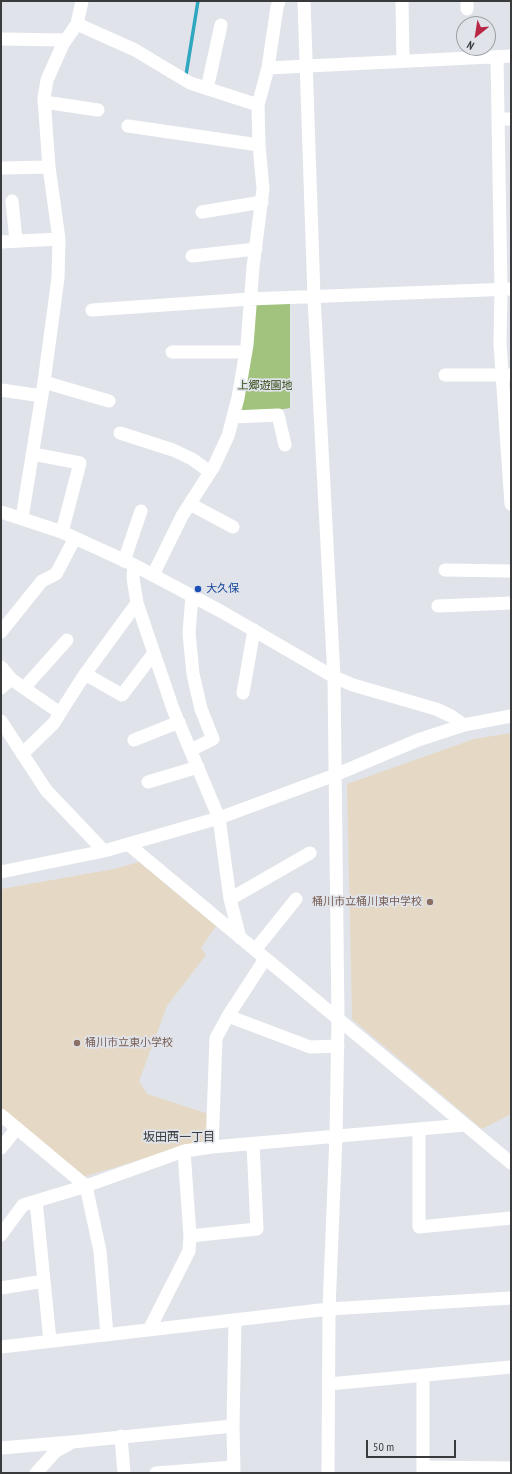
<!DOCTYPE html>
<meta charset="utf-8">
<style>
body{margin:0}
#map{position:relative;width:512px;height:1474px;overflow:hidden;background:#e0e4ea;font-family:"PT Sans Narrow",sans-serif}
canvas{display:block}
.frame{position:absolute;inset:0;border:2px solid #383a3c;pointer-events:none}
.north{position:absolute;left:456px;top:16px;width:40px;height:40px;box-sizing:border-box;background:#e0e4ea;border:1px solid #9da0a4;border-radius:50%;rotate:210deg;font-size:11px;font-weight:700;line-height:16px;text-align:center;color:#383a3c}
.north::after{content:'';display:block;margin:auto;width:14px;height:18px;background:#b92745;clip-path:polygon(50% 0,100% 100%,50% 72%,0 100%)}
.scale{position:absolute;left:366px;top:1440px;width:90px;height:18px;box-sizing:border-box;border:2px solid #383a3c;border-top:0;padding-left:5px;font-size:12px;line-height:14px;white-space:nowrap;color:#383a3c;-webkit-text-stroke:3px #e0e4ea;paint-order:stroke}
</style>
<div id="map">
<canvas width="512" height="1474"></canvas>
<div class="frame"></div>
<div class="north">N</div>
<div class="scale">50 m</div>
</div>
<script>
const context = document.querySelector('canvas').getContext('2d');
context.lineJoin = 'round';
function paint(path, color) { context.fillStyle = color; context.fill(path, 'evenodd'); }
const toPath = rows => new Path2D(rows.map(r => 'M' + r).join(''));
function strokePath(path, color, width, dash) { context.strokeStyle = color; context.lineWidth = width; context.lineCap = dash ? 'butt' : 'round'; context.setLineDash(dash || []); context.stroke(path); }
function write(font, color, halo, rows, align = 'center') {
  context.font = font + ' "PT Sans Narrow","Noto Sans JP",sans-serif'; context.lineWidth = 3.5; context.setLineDash([]); context.textBaseline = 'middle'; context.strokeStyle = halo; context.fillStyle = color; for (const [text, x, y, turn = 0] of rows) {
    context.save(); context.translate(x, y); context.rotate((+turn || 0) * Math.PI / 180); context.textAlign = isNaN(turn) ? turn : align; if (halo) context.strokeText(text, 0, 0); context.fillText(text, 0, 0); context.restore();
  }
}
paint(toPath([
 [511,733,511,1114,482,1129,352,1019,347,784,474,739],
 [139,862,216,926,201,948,206,955,167,1006,139,1081,147,1094,209,1114,210,1135,205,1143,186,1146,83,1177,1,1108,1,889,114,869]
]), '#e5d9c5');
paint(toPath([
 [290,298,290,408,233,417,250,299]
]), '#a2c37e');
strokePath(toPath([
 [186,75,198,1]
]), '#2ea7bf', 3.5);
strokePath(toPath([
 [304,1,314,297,334,677,338,1020,336,1136,329,1309,328,1473],
 [402,1,403,61],
 [467,9,467,1],
 [77,24,135,50,190,83,258,105],
 [1,39,65,40],
 [497,57,501,289,500,344,511,504],
 [268,68,511,56],
 [207,89,221,25],
 [44,102,98,110],
 [498,119,511,119],
 [128,126,259,145],
 [1,168,49,167],
 [12,201,16,241],
 [202,212,262,202],
 [1,242,59,239],
 [192,256,256,249],
 [92,310,250,299,511,289],
 [172,352,246,352],
 [445,375,511,375],
 [44,382,109,401],
 [1,390,42,396],
 [233,417,278,415,285,445],
 [120,433,173,450,192,459,210,472],
 [33,454,80,463,62,532],
 [190,504,233,527],
 [1,512,62,532,134,565,224,613,334,677,353,685,436,709,451,716,464,725],
 [22,518,44,382,58,278,59,239,49,167,44,98,47,80,63,44,77,24,82,1],
 [124,561,141,511],
 [134,565,133,578,137,603,173,709,219,818,230,899,240,938],
 [445,570,511,571],
 [153,575,182,516,214,466,228,436,238,398,247,345,253,267,263,189,259,145,258,105,268,68,277,7,279,1],
 [438,606,511,603],
 [1,632,42,581,56,574,75,538],
 [1,667,11,679,60,713,54,723,22,754],
 [85,674,122,695,154,653],
 [1,688,11,679],
 [24,688,67,640],
 [243,693,254,630],
 [60,713,85,674,137,603],
 [1,721,46,790,104,851],
 [134,740,179,722],
 [191,750,213,739,201,709,193,674,189,633,192,596],
 [148,782,198,767],
 [128,844,511,1163],
 [1,872,104,851,219,818,335,775,418,740,464,725,511,716],
 [230,899,310,853],
 [255,950,296,899],
 [228,1016,310,1047,338,1046],
 [1,1115,86,1186,100,1251,107,1335],
 [419,1129,419,1227,511,1218],
 [212,1147,216,1038,228,1016,265,959],
 [1,1148,17,1128],
 [36,1201,50,1341],
 [1,1235,23,1205,86,1186,184,1151,212,1147,465,1125],
 [190,1236,257,1229,253,1144],
 [1,1288,44,1281],
 [149,1330,189,1251,190,1236,184,1151],
 [1,1347,329,1309,511,1298],
 [329,1384,511,1367],
 [121,1436,124,1473],
 [1,1448,72,1442,233,1426],
 [423,1467,511,1468],
 [36,1473,56,1451,69,1444],
 [156,1473,234,1467],
 [234,1473,233,1426,235,1320],
 [423,1473,423,1375]
]), '#fff', 13);
for (const [x, y, r, color] of [
 [198,589,4,"#1a4fb4"],
 [430,902,4,"#8d6e63"],
 [77,1043,4,"#8d6e63"]
]) { const dot = new Path2D(); dot.arc(x, y, r, 0, 2 * Math.PI); context.fillStyle = color; context.fill(dot); strokePath(dot, '#e0e4ea', 1.5); }
write('11px', '#314711', '#e0e4ea', [
 ["上郷遊園地",265,386]
]);
write('11px', '#164399', '#e0e4ea', [
 ["大久保",206,589]
], 'left');
write('11px', '#785e54', '#e0e4ea', [
 ["桶川市立桶川東中学校",422,902],
 ["桶川市立東小学校",85,1043,"left"]
], 'right');
write('12px', '#383a3c', '#e0e4ea', [
 ["坂田西一丁目",179,1138]
]);
</script>
